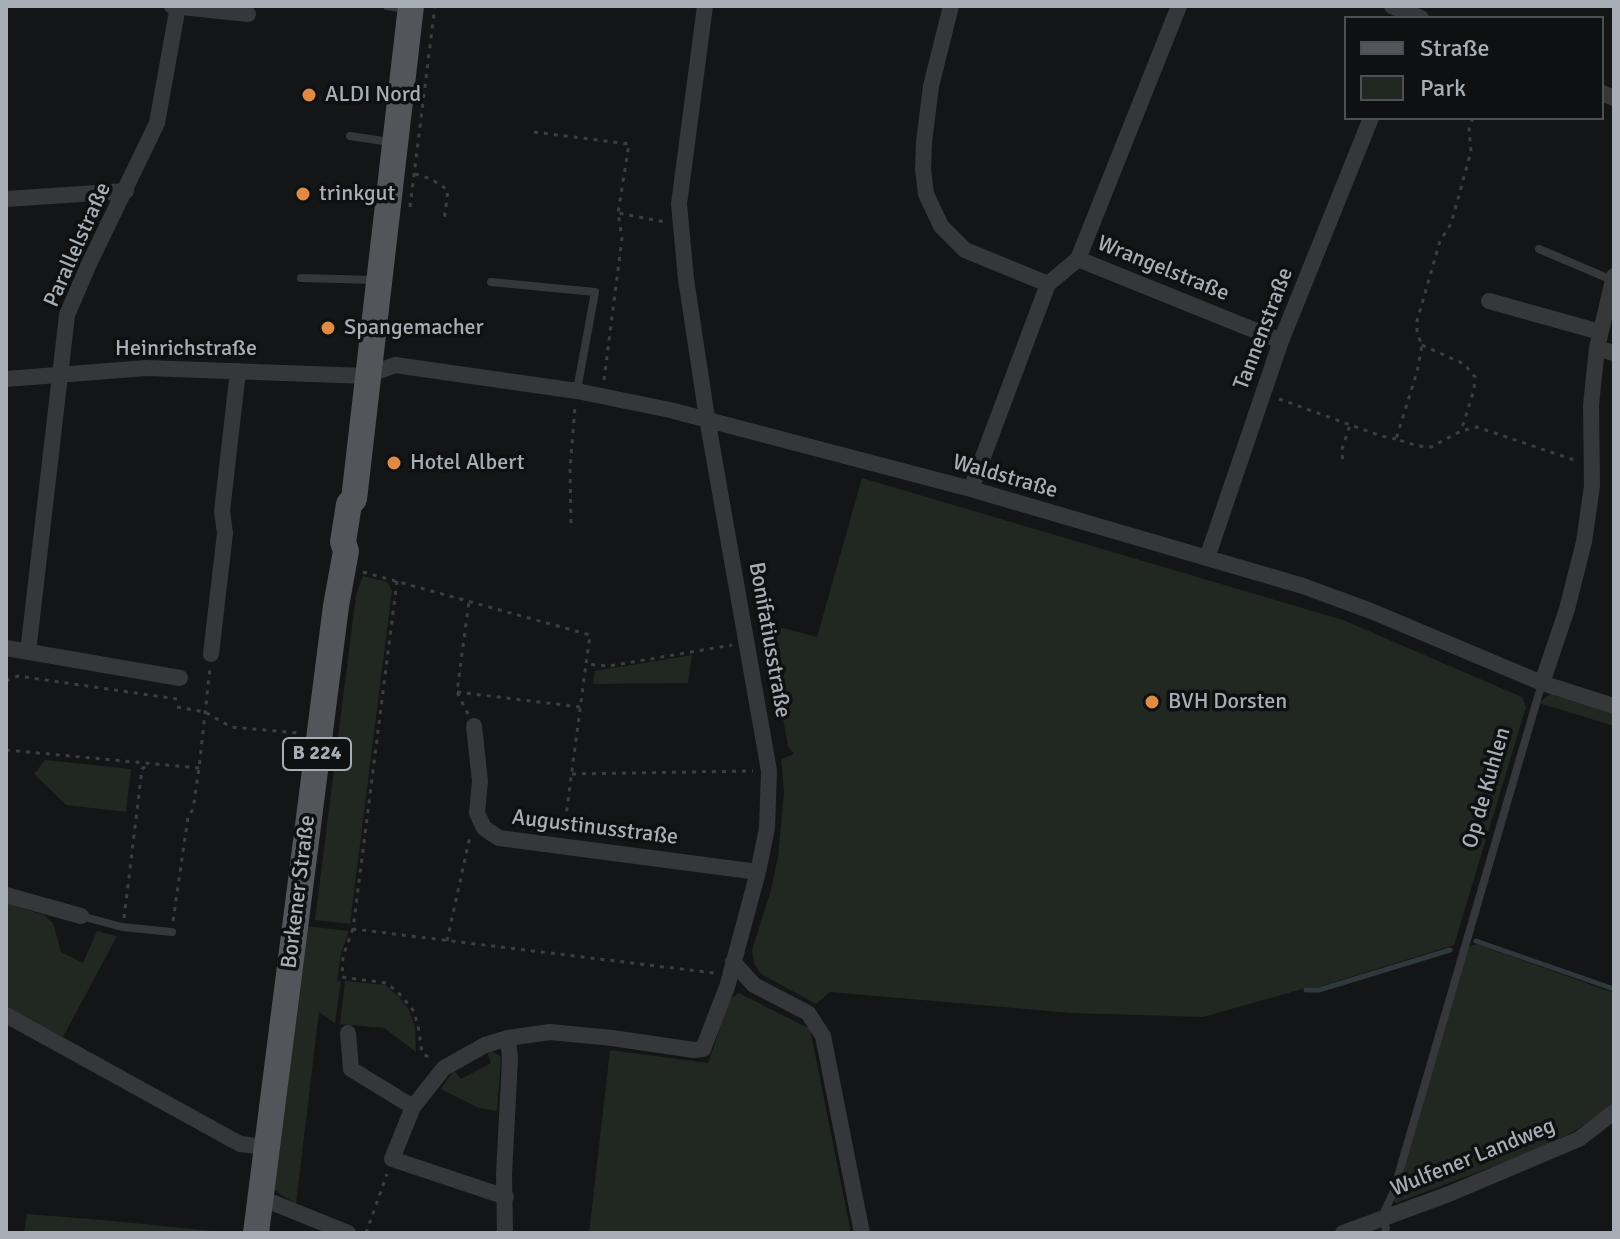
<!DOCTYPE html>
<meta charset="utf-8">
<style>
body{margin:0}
#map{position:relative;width:1620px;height:1239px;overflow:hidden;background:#141516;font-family:Signika,sans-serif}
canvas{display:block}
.frame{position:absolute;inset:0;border:8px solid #a7aeb5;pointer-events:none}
.legend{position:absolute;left:1344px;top:16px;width:260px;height:104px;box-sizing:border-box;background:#0f1011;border:2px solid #4c4f53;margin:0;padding:10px 14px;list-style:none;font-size:24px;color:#a7aeb5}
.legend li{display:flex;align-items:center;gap:16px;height:40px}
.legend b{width:40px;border:2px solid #4c4f53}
</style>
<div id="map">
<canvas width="1620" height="1239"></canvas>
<div class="frame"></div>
<ul class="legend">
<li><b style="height:10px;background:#525559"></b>Straße</li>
<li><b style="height:22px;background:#212821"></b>Park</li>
</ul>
</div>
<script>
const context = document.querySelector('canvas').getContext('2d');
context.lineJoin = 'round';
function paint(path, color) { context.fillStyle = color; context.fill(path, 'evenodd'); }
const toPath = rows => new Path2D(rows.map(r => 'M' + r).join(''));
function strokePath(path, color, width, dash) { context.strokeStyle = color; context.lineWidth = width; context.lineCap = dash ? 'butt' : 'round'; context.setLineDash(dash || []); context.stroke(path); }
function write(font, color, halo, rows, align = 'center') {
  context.font = font + ' Signika,sans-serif'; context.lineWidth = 7; context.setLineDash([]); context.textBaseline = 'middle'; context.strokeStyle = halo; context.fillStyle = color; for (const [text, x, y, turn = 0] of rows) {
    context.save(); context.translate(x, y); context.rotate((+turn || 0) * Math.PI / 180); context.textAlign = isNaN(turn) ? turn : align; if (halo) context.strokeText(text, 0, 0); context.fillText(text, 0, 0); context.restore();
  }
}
paint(toPath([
 [862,478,1343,620,1522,697,1526,707,1454,945,1318,987,1306,988,1203,1017,1072,1013,830,992,816,1004,761,974,754,963,752,950,771,890,778,857,784,793,781,759,794,754,788,746,767,631,783,628,817,637],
 [363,576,387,582,392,590,350,924,315,920,356,595],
 [692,655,688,683,593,684,595,671],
 [1550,694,1614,714,1614,726,1539,703],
 [45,760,131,769,126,812,66,805,34,774],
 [6,903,44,915,53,923,61,952,83,963,97,931,117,936,63,1037,6,1007],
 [306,926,349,931,341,953,337,981,341,982,335,1023,319,1012,296,1204,274,1190],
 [1477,944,1614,993,1614,1106,1569,1134,1531,1152,1396,1203,1393,1201,1464,948],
 [345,981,385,985,398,996,409,1010,415,1027,416,1052,384,1028,340,1024],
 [739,993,810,1029,851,1233,589,1233,610,1050,708,1063,730,999],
 [492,1051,501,1057,497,1111,479,1108,441,1089,454,1070,461,1079,491,1063,487,1053],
 [27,1214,103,1220,233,1233,24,1233]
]), '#212821');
strokePath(toPath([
 [1476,941,1614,989],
 [1306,990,1319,990,1450,950]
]), '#2f393d', 5);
strokePath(toPath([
 [1473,118,1469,129,1471,151,1451,224,1440,241,1417,321,1417,333,1422,345,1417,372,1396,439,1418,446,1431,447,1461,431,1477,427,1577,461],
 [534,132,629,144,618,213],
 [415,174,431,179,448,190,444,221],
 [410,207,435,6],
 [1422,345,1464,364,1475,377,1474,390,1461,431],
 [604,380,622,238,618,213,665,222],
 [1279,399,1381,436,1396,439],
 [1343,459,1341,452,1350,425],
 [571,523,570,469,575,407],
 [363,572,590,635,586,664,609,666,732,645],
 [397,581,353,929,714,973],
 [6,681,18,676,177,699],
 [457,692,580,707],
 [177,707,205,712,231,727,298,733],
 [468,714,457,692,469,601],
 [6,750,199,768],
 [572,774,753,771],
 [564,831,586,664],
 [124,918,142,769,150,763],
 [173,921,188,817,193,809,199,768,210,668],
 [353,929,343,956,342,977,386,983,398,992,413,1010,418,1025,422,1053,431,1059],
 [447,941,470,836],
 [366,1233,387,1174]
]), '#3c3e41', 3, [4, 6]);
strokePath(toPath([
 [387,6,406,9],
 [350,136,390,142],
 [1539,249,1612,280],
 [301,278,376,280],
 [491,282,595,292,577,390],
 [81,916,122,927,172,932],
 [1385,1233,1386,1228,1381,1219,1393,1193,1542,683]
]), '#36373a', 8);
strokePath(toPath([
 [172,6,248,14],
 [951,6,931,86,924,142,923,169,926,194,941,226,965,250,1048,284,1078,259,1179,6],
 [1392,6,1421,18],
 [1602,93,1614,98],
 [6,199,126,191],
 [1078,259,1281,341],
 [1489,301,1600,332],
 [1597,348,1614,353],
 [6,379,146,368,366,376,395,365,577,391,670,410,971,489,1303,586,1371,611,1542,683,1614,706],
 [971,489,1048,284],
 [1207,558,1281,341,1371,118],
 [6,648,180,678],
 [28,652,67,315,88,266,157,123,178,6],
 [211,654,225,533,222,511,238,371],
 [1542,683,1567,609,1584,542,1592,486,1591,405,1597,348,1614,276],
 [474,726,480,781,477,813,484,828,499,838,758,872],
 [6,895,81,916],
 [733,962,754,985,808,1013,823,1036,862,1233],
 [6,1015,240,1144,266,1147],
 [348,1033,351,1069,413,1107],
 [506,1197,392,1159,413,1107,444,1068,485,1045,508,1038,550,1032,612,1038,694,1050,703,1049,727,987,758,872,767,828,769,771,707,418,686,279,679,204,705,6],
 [261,1198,348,1233],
 [505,1233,504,1174,510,1059,508,1038],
 [1343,1233,1449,1194,1579,1139,1614,1112]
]), '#36373a', 16);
strokePath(toPath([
 [256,1233,336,606,346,551,343,542,349,504,354,499,411,6]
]), '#525559', 26);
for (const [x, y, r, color] of [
 [309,95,8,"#df8b43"],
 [303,194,8,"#df8b43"],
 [328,328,8,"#df8b43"],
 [394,463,8,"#df8b43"],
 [1152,702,8,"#df8b43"]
]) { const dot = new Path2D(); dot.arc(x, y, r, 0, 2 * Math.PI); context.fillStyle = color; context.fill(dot); strokePath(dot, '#0f1011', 3); }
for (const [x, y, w] of [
 [317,754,68]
]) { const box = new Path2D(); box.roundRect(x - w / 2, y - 16, w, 32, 6); context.fillStyle = '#0f1011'; context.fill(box); strokePath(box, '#a7aeb5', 2); }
write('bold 20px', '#a7aeb5', null, [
 ["B 224",317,754]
]);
write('22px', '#a7aeb5', '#0f1011', [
 ["ALDI Nord",325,95],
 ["trinkgut",319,194],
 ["Spangemacher",344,328],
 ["Hotel Albert",410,463],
 ["BVH Dorsten",1168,702]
], 'left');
write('22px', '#a7aeb5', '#0f1011', [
 ["Parallelstraße",78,245,-66],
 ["Wrangelstraße",1163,269,22],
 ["Tannenstraße",1264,329,-69],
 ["Heinrichstraße",186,349],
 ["Waldstraße",1005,477,16],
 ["Bonifatiusstraße",769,640,80],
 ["Op de Kuhlen",1487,788,-74],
 ["Augustinusstraße",595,828,7],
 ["Borkener Straße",299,892,-83],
 ["Wulfener Landweg",1473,1158,-22]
]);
</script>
